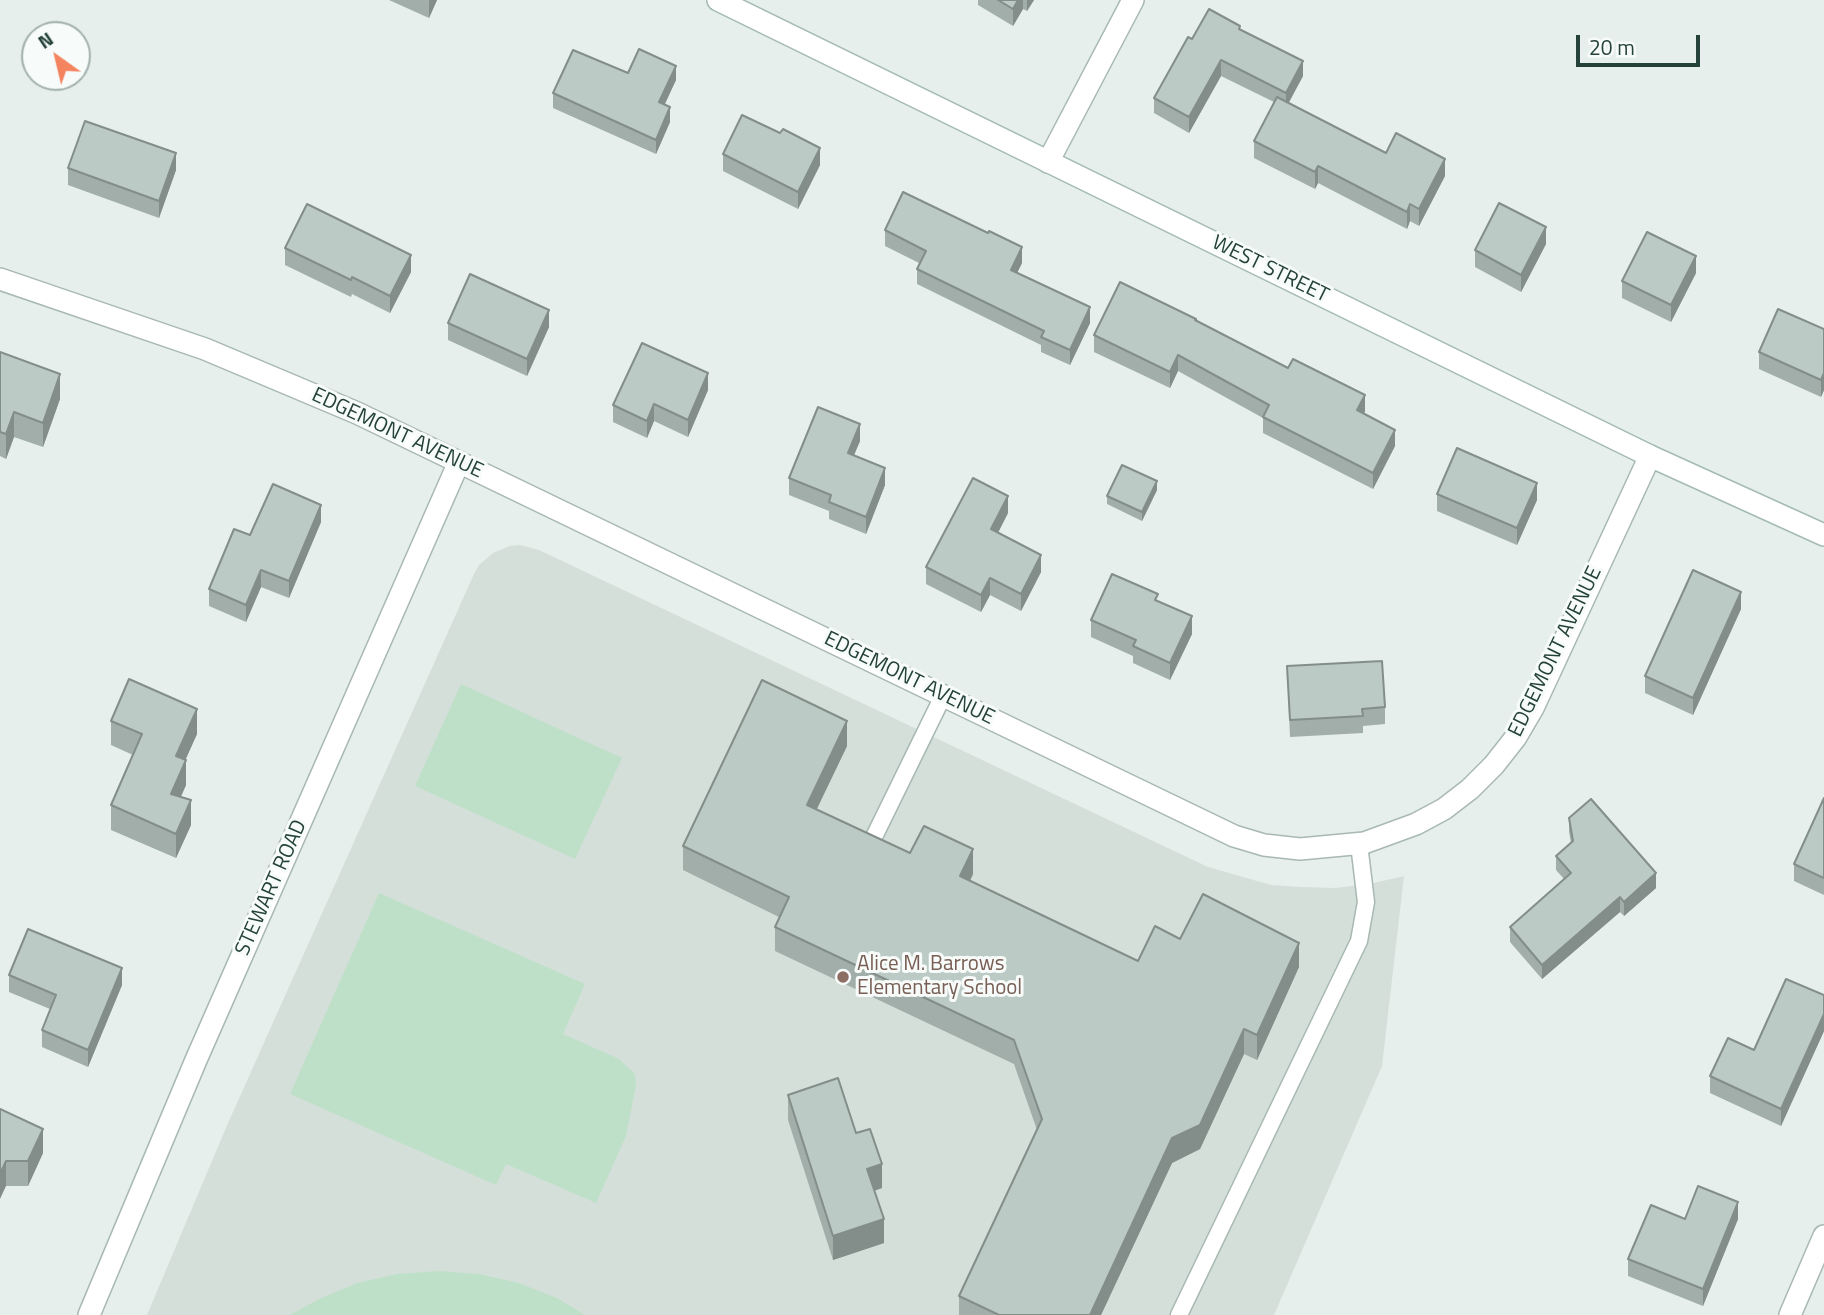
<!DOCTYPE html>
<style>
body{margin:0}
#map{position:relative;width:1824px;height:1315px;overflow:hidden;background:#e6efeb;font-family:"Titillium Web",sans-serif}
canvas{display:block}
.north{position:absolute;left:21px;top:21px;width:70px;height:70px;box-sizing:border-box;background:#f7fbf9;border:2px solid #a3b1ad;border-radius:50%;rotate:326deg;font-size:19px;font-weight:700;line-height:28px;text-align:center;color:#24423a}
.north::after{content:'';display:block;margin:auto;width:24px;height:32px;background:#f4845f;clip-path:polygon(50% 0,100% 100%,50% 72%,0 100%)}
.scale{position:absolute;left:1576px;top:35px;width:124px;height:32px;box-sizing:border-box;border:4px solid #24423a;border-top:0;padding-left:9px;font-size:21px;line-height:24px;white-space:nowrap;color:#24423a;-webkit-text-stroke:5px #f7fbf9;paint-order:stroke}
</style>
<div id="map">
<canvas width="1824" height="1315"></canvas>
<div class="north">N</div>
<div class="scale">20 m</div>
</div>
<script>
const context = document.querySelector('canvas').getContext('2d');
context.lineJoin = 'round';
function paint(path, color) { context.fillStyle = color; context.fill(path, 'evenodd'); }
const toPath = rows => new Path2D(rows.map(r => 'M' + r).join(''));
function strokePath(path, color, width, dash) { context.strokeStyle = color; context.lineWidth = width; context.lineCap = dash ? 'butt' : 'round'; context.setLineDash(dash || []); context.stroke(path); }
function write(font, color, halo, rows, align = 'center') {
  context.font = font + ' "Titillium Web",sans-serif'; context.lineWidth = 6; context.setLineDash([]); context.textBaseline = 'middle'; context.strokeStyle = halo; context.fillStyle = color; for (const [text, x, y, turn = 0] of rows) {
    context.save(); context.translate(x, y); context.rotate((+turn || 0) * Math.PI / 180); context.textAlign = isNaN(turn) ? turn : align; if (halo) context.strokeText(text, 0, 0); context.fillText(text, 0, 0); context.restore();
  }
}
paint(toPath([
 [520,545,539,550,1208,867,1271,885,1301,887,1336,888,1374,883,1404,876,1382,1066,1274,1315,147,1315,228,1123,474,574,479,565,493,553,510,546]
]), '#d4dfda');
paint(toPath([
 [461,684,622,758,575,859,415,786],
 [379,893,585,984,563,1034,619,1059,635,1074,636,1085,626,1136,596,1203,506,1164,496,1185,290,1094],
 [438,1271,479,1274,519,1283,557,1298,585,1315,290,1315,319,1299,357,1283,397,1274]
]), '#bfe0c8');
const service = toPath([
 [872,841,943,696],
 [1179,1315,1359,941,1366,902,1359,844]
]);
const minor = toPath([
 [1048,162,1133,0],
 [0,279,205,349,357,413,1234,836,1264,845,1300,849,1364,843,1416,824,1444,809,1470,789,1494,765,1516,737,1533,708,1650,456],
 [89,1315,196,1060,459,462],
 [1790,1315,1824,1236]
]);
const secondary = toPath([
 [718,0,1650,456,1824,535]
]);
strokePath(service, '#a8b8b2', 19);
strokePath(minor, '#a8b8b2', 24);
strokePath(secondary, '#a4bbb3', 24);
strokePath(service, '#fff', 16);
strokePath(minor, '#fff', 21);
strokePath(secondary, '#fff', 21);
paint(toPath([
 [389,0,437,0,429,18],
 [978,0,1034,0,1027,11,1023,9,1013,26,978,5],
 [1240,29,1303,76,1288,103,1386,153,1445,176,1419,226,1410,221,1407,229,1318,183,1315,189,1254,158,1254,141,1274,102,1221,76,1189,133,1154,113,1154,98,1192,39],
 [628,73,676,80,664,104,670,122,656,154,553,108,553,93],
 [723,154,820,165,798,209,723,171],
 [68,168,176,170,159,218,68,185],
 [885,230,1022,263,1017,273,1090,323,1070,365,1041,352,1041,345,917,284,917,269,919,263,885,246],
 [1546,244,1521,292,1475,267,1475,250],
 [285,248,411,272,390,313,352,294,351,297,285,265],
 [1696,273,1671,322,1622,298,1622,281],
 [1196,321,1365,411,1364,414,1395,446,1373,489,1263,433,1263,418,1178,371,1170,388,1094,352,1094,335],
 [448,323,549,327,527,376,448,340],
 [1824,329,1824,390,1821,397,1759,369,1759,352],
 [0,352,60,399,43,447,14,437,6,459,0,456],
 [708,390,688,437,654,421,647,438,613,422,613,405],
 [860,441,853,456,885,485,866,534,829,519,829,511,789,495,789,478],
 [1157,490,1142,521,1107,504,1107,496],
 [1437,494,1537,500,1517,545,1437,511],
 [1008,513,998,533,1041,572,1021,611,990,595,981,612,926,584,926,567],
 [321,522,289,598,261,587,246,622,209,606,209,589,250,535],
 [1158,601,1192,634,1170,680,1133,663,1133,656,1091,637,1091,620],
 [1741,609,1693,715,1645,693,1645,676],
 [1287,666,1385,707,1385,724,1363,726,1363,733,1290,737],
 [111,721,197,734,185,760,186,785,181,797,191,825,176,858,111,830,111,805,133,755,111,745],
 [847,746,817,809,910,853,973,874,970,881,1138,961,1180,939,1299,967,1257,1060,1244,1054,1200,1149,1172,1163,1101,1315,959,1315,959,1296,1037,1130,1014,1064,775,951,775,927,779,917,683,870,683,846],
 [1824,798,1824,895,1794,881,1794,864],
 [1569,818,1656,888,1624,916,1620,912,1542,979,1510,942,1510,927,1564,879,1556,870,1556,856,1571,843,1569,832],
 [9,975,122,985,88,1067,42,1047,42,1030,50,1009,9,992],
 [1824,995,1824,1031,1781,1126,1710,1093,1710,1076,1754,1050],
 [788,1095,856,1133,882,1188,874,1191,884,1243,833,1260,788,1120],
 [0,1109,43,1153,28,1186,6,1186],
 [1685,1219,1738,1219,1703,1306,1628,1276,1628,1259]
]), '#a1aea9');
paint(toPath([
 [430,0,437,0,429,18,429,1],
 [1018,0,1023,0,1023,9,1013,26,1013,9],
 [1027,0,1034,0,1027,11],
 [1221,60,1221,76,1189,133,1189,117],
 [1303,61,1303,76,1286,108,1286,93],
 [676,66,676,80,659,117,659,102],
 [670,107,670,122,656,154,656,140],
 [820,148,820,165,798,209,798,192],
 [176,153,176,170,159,218,159,201],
 [1445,159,1445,176,1419,226,1419,209],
 [1318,166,1318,183,1315,189,1315,172],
 [1410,204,1410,221,1407,229,1407,212],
 [1546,227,1546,244,1521,292,1521,275],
 [1022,247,1022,263,1011,285,1011,270],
 [411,255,411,272,390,313,390,296],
 [1696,256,1696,273,1671,322,1671,305],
 [1090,307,1090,323,1070,365,1070,350],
 [549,310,549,327,527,376,527,359],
 [1178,355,1178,371,1170,388,1170,372],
 [708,373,708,390,688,437,688,420],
 [1824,373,1824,390,1821,397,1821,380],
 [60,374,60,399,43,447,43,423],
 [1365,395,1365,411,1357,427,1357,410],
 [654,404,654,421,647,438,647,421],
 [14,412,14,437,6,459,6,434],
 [860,424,860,441,848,470,848,453],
 [1395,430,1395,446,1373,489,1373,473],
 [885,468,885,485,866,534,866,517],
 [1157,481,1157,490,1142,521,1142,512],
 [1537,483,1537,500,1517,545,1517,528],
 [1008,496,1008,513,991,546,991,529],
 [321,505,321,522,289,598,289,581],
 [1041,555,1041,572,1021,611,1021,594],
 [261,570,261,587,246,622,246,605],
 [990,578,990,595,981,612,981,595],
 [1741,592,1741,609,1693,715,1693,698],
 [1192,616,1192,634,1170,680,1170,663],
 [197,709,197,734,176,781,176,756],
 [847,721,847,746,807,829,807,805],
 [186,760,186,785,171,818,171,794],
 [191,800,191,825,176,858,176,834],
 [973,849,973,874,960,901,960,876],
 [1656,873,1656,888,1624,916,1624,902],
 [1620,897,1620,912,1542,979,1542,965],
 [1299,943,1299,967,1257,1060,1257,1035],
 [122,968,122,985,88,1067,88,1050],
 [1824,1014,1824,1031,1781,1126,1781,1109],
 [1244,1029,1244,1054,1200,1149,1172,1163,1101,1315,1090,1315,1172,1138],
 [43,1129,43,1153,28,1186,28,1161],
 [6,1161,6,1186,0,1199,0,1174],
 [882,1164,882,1188,867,1193,867,1169],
 [1738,1202,1738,1219,1703,1306,1703,1289],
 [884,1219,884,1243,833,1260,833,1236]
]), '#838d89');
const building = toPath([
 [998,0,1018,0,1013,9,998,0],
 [1209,9,1240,26,1239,29,1303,61,1286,93,1221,60,1189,117,1154,98,1188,37,1192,39,1209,9],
 [639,49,676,66,659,102,670,107,656,140,553,93,573,50,628,73,639,49],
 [1277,97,1386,153,1396,133,1445,159,1419,209,1410,204,1407,212,1318,166,1315,172,1254,141,1277,97],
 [742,115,780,133,783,129,820,148,798,192,723,154,742,115],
 [85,121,176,153,159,201,68,168,85,121],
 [903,192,988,233,989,231,1022,247,1011,270,1090,307,1070,350,1041,337,1044,331,917,269,926,251,885,230,903,192],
 [1499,203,1546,227,1521,275,1475,250,1499,203],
 [307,204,411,255,390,296,352,277,351,280,285,248,307,204],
 [1647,232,1696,256,1671,305,1622,281,1647,232],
 [470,274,549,310,527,359,448,323,470,274],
 [1120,282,1196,319,1195,320,1288,368,1293,359,1365,395,1357,410,1395,430,1373,473,1263,417,1269,405,1178,355,1170,372,1094,335,1120,282],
 [1778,309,1824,329,1824,373,1821,380,1759,352,1778,309],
 [642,343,708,373,688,420,654,404,647,421,613,405,642,343],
 [0,352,60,374,43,423,14,412,6,434,0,432,0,352],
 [818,407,860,424,848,453,885,468,866,517,829,502,831,495,789,478,818,407],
 [1457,448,1537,483,1517,528,1437,494,1457,448],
 [1122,465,1157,481,1142,512,1107,496,1122,465],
 [973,478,1008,496,991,529,1041,555,1021,594,990,578,981,595,926,567,973,478],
 [273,484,321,505,289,581,261,570,246,605,209,589,234,529,250,535,273,484],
 [1693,570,1741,592,1693,698,1645,676,1693,570],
 [1112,574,1158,594,1155,600,1192,616,1170,663,1133,646,1136,640,1091,620,1112,574],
 [1382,661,1385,707,1362,709,1363,716,1290,720,1287,666,1382,661],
 [129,679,197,709,176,756,186,760,171,794,191,800,176,834,111,805,142,734,111,721,129,679],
 [762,680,847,721,807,805,910,853,924,826,973,849,960,876,1138,961,1155,926,1180,939,1203,894,1299,943,1257,1035,1244,1029,1200,1125,1172,1138,1090,1315,999,1315,959,1296,1042,1119,1014,1040,775,927,789,897,683,846,762,680],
 [1824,798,1824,878,1794,864,1824,798],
 [1591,799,1656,873,1624,902,1620,897,1542,965,1510,927,1571,873,1556,856,1573,841,1569,818,1591,799],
 [28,929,122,968,88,1050,42,1030,56,995,9,975,28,929],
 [1786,979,1824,995,1824,1014,1781,1109,1710,1076,1728,1038,1754,1050,1786,979],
 [838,1078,856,1133,870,1129,882,1164,867,1169,884,1219,833,1236,788,1095,838,1078],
 [0,1109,43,1129,28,1161,6,1161,0,1174,0,1109],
 [1698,1186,1738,1202,1703,1289,1628,1259,1651,1205,1685,1219,1698,1186]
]);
paint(building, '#bbcac4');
strokePath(building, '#838d89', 2);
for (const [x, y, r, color] of [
 [843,977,7,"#8d6e63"]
]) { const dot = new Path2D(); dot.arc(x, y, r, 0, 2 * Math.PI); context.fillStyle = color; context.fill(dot); strokePath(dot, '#f7fbf9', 2.5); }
write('21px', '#24423a', '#f7fbf9', [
 ["WEST STREET",1270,270,26],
 ["EDGEMONT AVENUE",397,434,25],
 ["EDGEMONT AVENUE",1556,652,-64],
 ["EDGEMONT AVENUE",909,679,26],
 ["STEWART ROAD",272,888,-66]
]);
write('21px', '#785e54', '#f7fbf9', [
 ["Alice M. Barrows",857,965],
 ["Elementary School",857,989]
], 'left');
</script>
